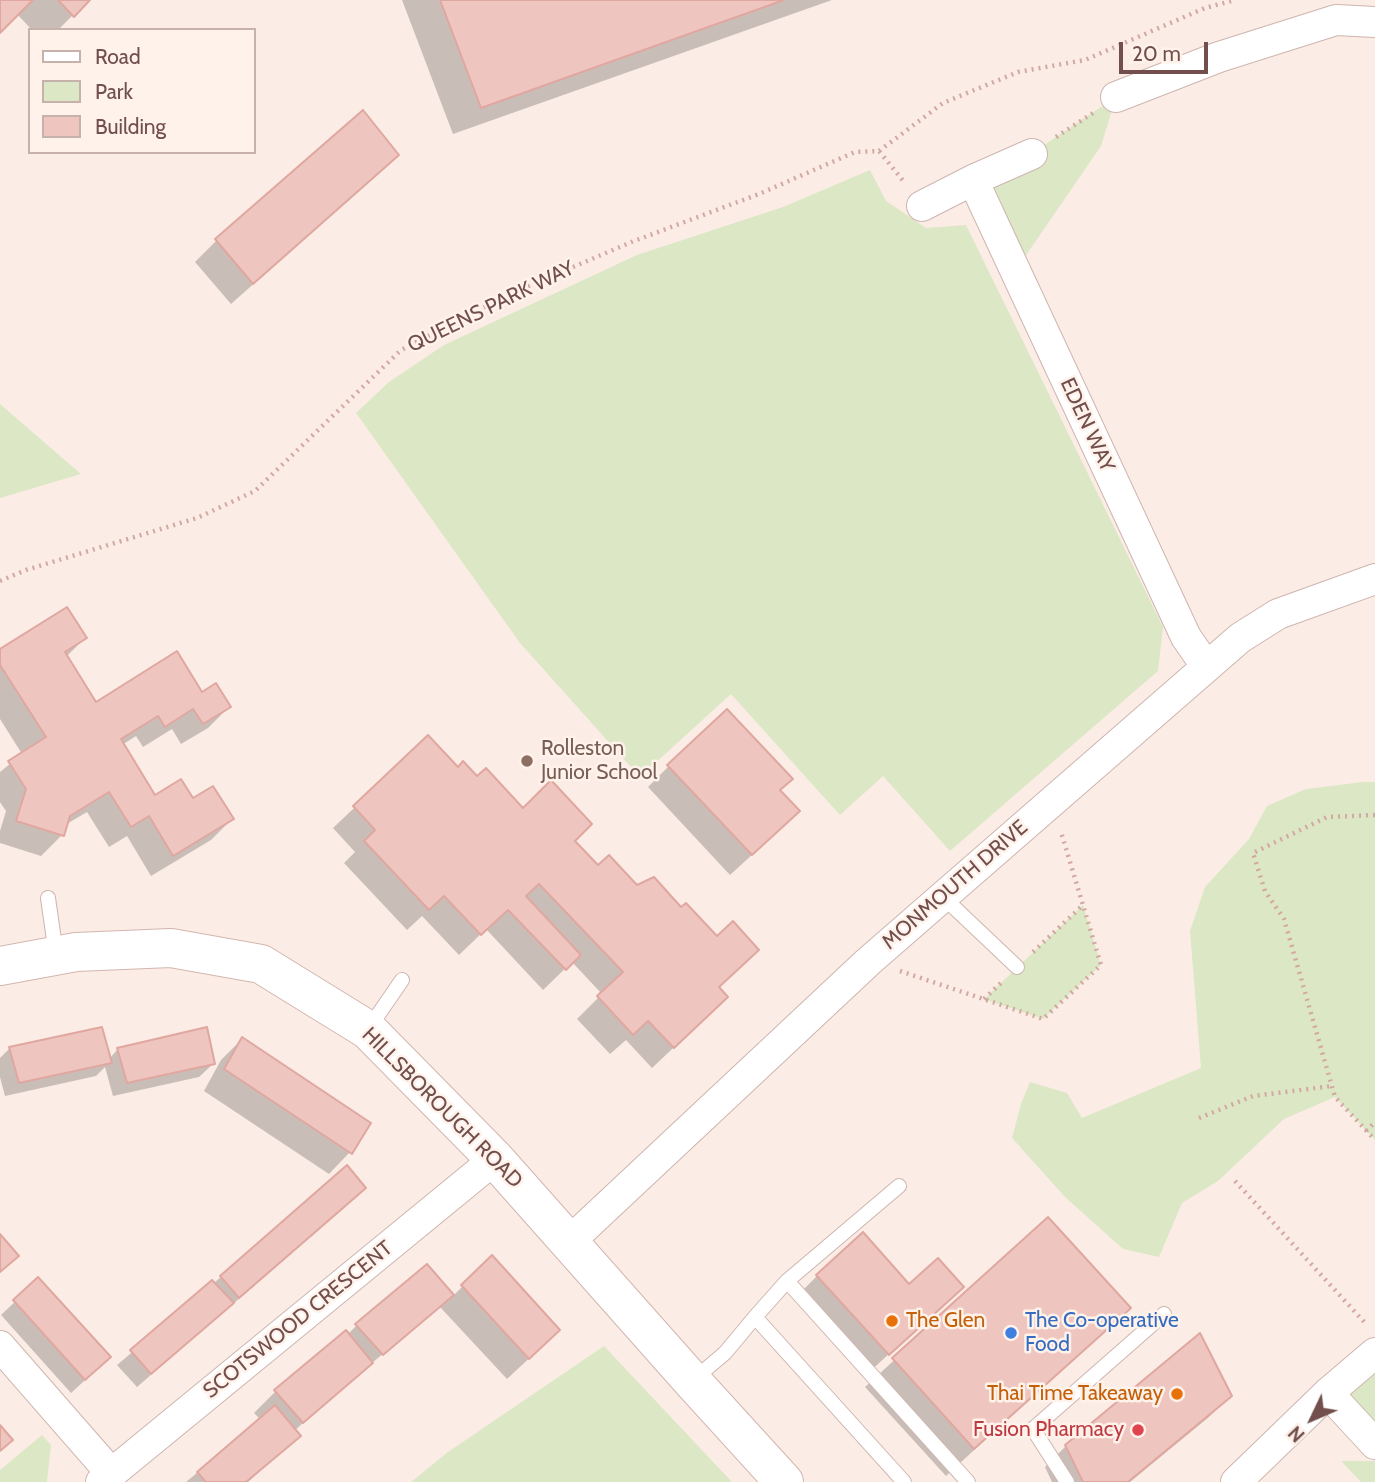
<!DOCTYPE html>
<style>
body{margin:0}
#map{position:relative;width:1375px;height:1482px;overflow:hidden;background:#fbede5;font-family:Cabin,sans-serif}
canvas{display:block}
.legend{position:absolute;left:28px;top:28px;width:228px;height:126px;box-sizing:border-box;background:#fef2eb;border:2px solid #c6b1ab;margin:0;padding:9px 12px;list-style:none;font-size:21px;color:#724f4c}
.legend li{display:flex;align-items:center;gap:14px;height:35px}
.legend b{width:35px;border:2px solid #c6b1ab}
.north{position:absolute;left:1277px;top:1384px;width:70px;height:70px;-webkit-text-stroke:5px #fef2eb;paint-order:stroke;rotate:226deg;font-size:19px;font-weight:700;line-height:28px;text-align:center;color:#724f4c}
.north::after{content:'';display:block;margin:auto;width:24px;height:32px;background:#724f4c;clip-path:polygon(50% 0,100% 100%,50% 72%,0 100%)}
.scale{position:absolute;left:1119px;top:42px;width:89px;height:32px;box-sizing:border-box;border:4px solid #724f4c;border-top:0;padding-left:9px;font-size:21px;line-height:24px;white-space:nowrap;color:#724f4c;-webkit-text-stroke:5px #fef2eb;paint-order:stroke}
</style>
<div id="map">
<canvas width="1375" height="1482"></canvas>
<ul class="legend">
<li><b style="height:9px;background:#fff"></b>Road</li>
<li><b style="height:19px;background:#dce7c5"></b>Park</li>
<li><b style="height:19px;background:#eec5bf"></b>Building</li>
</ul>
<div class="north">N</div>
<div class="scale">20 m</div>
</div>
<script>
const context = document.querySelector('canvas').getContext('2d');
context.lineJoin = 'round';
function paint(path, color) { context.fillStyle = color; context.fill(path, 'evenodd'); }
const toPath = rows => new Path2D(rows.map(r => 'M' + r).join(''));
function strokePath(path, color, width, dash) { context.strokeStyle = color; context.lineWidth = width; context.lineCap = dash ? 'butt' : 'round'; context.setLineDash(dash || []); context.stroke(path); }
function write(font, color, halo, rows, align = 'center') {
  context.font = font + ' Cabin,sans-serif'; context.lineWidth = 5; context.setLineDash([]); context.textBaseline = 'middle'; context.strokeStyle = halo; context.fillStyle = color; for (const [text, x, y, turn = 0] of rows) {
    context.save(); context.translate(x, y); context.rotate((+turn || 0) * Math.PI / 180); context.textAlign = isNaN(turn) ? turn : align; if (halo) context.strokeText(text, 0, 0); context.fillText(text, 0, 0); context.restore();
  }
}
paint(toPath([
 [1116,97,1101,146,1022,261,973,180,1032,153],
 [870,170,886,201,926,228,966,225,1163,627,1158,671,950,851,883,776,840,815,731,694,640,777,520,643,356,413,389,382,444,345,637,255,783,207],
 [0,404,81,474,0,498],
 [1363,782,1375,782,1375,1140,1335,1097,1284,1119,1218,1181,1182,1203,1159,1257,1123,1249,1065,1197,1012,1138,1021,1104,1030,1082,1067,1093,1082,1118,1201,1068,1190,931,1205,887,1249,839,1267,806,1306,789],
 [1083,905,1101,965,1043,1019,984,999],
 [604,1346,732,1482,411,1482,448,1452],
 [1375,1353,1375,1444,1328,1393],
 [42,1435,51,1445,47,1482,0,1482,0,1470],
 [1341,1461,1375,1461,1375,1482,1361,1482]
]), '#dce7c5');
paint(toPath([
 [0,0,88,0,58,30,32,30,17,14,0,31],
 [402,0,832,0,453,134],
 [363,112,375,176,231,304,195,262,216,241],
 [85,638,66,657,95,705,202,694,229,707,208,728,181,744,172,729,143,747,136,736,122,745,154,797,192,801,232,819,211,840,151,876,127,836,109,847,87,812,65,825,62,835,41,856,0,843,0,831,6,811,0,802,0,772,22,754,0,719,0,652],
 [428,738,457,769,477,779,573,841,717,988,705,1018,652,1068,626,1040,610,1054,577,1019,602,994,572,962,543,990,486,929,459,955,422,916,407,930,344,863,355,852,333,828],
 [669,766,778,790,777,832,730,875,648,787],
 [242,1039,350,1152,329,1174,204,1091,221,1060],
 [10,1048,109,1059,118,1049,214,1063,199,1077,113,1096,105,1067,96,1076,5,1096,0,1077,0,1058],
 [364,1188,343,1209,137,1387,117,1365,221,1277],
 [1048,1219,1128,1308,946,1476,865,1387],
 [492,1257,537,1351,507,1379,440,1307,367,1367,294,1431,299,1436,248,1482,186,1482,261,1420,254,1413,275,1392,346,1333,347,1335,356,1326,453,1296],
 [817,1276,909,1287,962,1287,866,1375,796,1297],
 [38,1280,95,1371,71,1393,1,1315],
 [1230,1396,1209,1417,1130,1482,1052,1482,1045,1467,1066,1446]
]), '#0003');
const building = toPath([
 [0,0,33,0,0,33,0,0],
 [58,0,90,0,74,17,58,0],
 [440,0,784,0,481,108,440,0],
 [363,110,399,155,253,284,215,239,363,110],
 [67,607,87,638,65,652,96,702,177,651,202,692,216,683,231,707,203,724,193,709,165,727,158,716,121,739,155,795,181,779,193,798,213,786,234,819,173,856,149,816,131,827,109,792,70,816,64,836,16,821,26,789,8,761,46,737,0,665,0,649,67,607],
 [727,709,793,779,780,790,800,811,752,855,667,765,727,709],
 [428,735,458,767,463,761,477,776,486,768,523,808,551,780,592,824,575,841,598,865,609,855,637,885,654,877,681,907,686,903,717,936,733,921,759,950,719,987,728,997,674,1048,648,1021,633,1035,597,996,623,972,539,884,526,896,581,955,566,970,508,910,481,935,444,896,429,910,364,841,375,830,353,806,428,735],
 [102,1027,112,1063,19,1083,9,1047,102,1027],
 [207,1027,215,1064,127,1083,117,1048,207,1027],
 [242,1037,371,1123,352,1154,224,1069,242,1037],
 [347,1165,366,1188,239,1298,220,1276,347,1165],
 [1048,1217,1131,1308,974,1449,892,1358,1048,1217],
 [863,1232,909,1284,938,1258,964,1287,889,1355,816,1275,863,1232],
 [0,1234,19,1256,0,1272,0,1234],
 [492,1255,560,1330,529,1359,461,1285,492,1255],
 [427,1264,454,1295,383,1355,355,1324,427,1264],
 [38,1277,111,1357,85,1380,13,1300,38,1277],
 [212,1280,234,1303,151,1374,130,1350,212,1280],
 [346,1330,373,1363,303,1423,274,1390,346,1330],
 [1200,1333,1232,1396,1128,1482,1083,1482,1065,1445,1200,1333],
 [275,1405,301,1436,246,1482,206,1482,197,1472,275,1405],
 [0,1425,13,1440,0,1451,0,1425]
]);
paint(building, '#eec5bf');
strokePath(building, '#e0a7a0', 2);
const lane = toPath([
 [942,896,1017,967],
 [48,898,56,954],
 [369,1028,402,980],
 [787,1281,899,1186],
 [692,1381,725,1353,755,1317],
 [904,1482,755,1317,787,1281,968,1482],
 [1067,1482,1033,1429,1164,1314]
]);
const street = toPath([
 [1116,97,1219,57,1336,20,1375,22],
 [1032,154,973,180,1186,637,1206,666],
 [922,206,973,180],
 [569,1242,869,961,1240,638,1278,614,1375,579],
 [0,1346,111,1473],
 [1328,1393,1375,1444],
 [101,1482,495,1159],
 [1236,1482,1328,1393,1375,1353]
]);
const secondary = toPath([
 [0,966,76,952,171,948,261,964,368,1030,495,1159,692,1381,784,1482]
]);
strokePath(lane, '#ceb5af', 16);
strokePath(street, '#ceb5af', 32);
strokePath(secondary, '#d3b5af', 40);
strokePath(toPath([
 [1056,137,1093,113],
 [879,151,943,103,1018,72,1085,60,1205,8,1235,0],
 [0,581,26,570,197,518,255,491,401,350,512,293,634,241,759,194,855,152,879,151,905,183],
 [1375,815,1327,817,1253,853,1265,891,1284,919,1335,1097,1375,1140],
 [1033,952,1083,905],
 [900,971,1043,1019,1101,965,1061,832],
 [984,999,1004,980],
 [1199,1118,1253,1096,1332,1086],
 [1366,1131,1375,1122],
 [1235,1181,1367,1325]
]), '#d3a8a2', 4.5, [2, 5]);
strokePath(lane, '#fff', 14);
strokePath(street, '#fff', 30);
strokePath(secondary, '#fff', 38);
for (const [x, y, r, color] of [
 [527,761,7,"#8d6e63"],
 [892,1321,7,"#e8710a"],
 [1011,1333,7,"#3f7fe0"],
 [1177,1394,7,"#e8710a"],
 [1138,1430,7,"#e0444e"]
]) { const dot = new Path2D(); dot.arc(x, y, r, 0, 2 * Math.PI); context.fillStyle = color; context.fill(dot); strokePath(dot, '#fef2eb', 2.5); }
write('21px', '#724f4c', '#fef2eb', [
 ["QUEENS PARK WAY",491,307,-26],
 ["EDEN WAY",1087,425,65],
 ["MONMOUTH DRIVE",955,885,-41],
 ["HILLSBOROUGH ROAD",442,1108,45],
 ["SCOTSWOOD CRESCENT",298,1320,-39]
]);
write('21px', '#785e54', '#fef2eb', [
 ["Rolleston",541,749],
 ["Junior School",541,773]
], 'left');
write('21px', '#c56008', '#fef2eb', [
 ["The Glen",906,1321],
 ["Thai Time Takeaway",1163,1394,"right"]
], 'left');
write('21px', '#366cbe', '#fef2eb', [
 ["The Co-operative",1025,1321],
 ["Food",1025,1345]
], 'left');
write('21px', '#be3a42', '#fef2eb', [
 ["Fusion Pharmacy",1124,1430]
], 'right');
</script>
